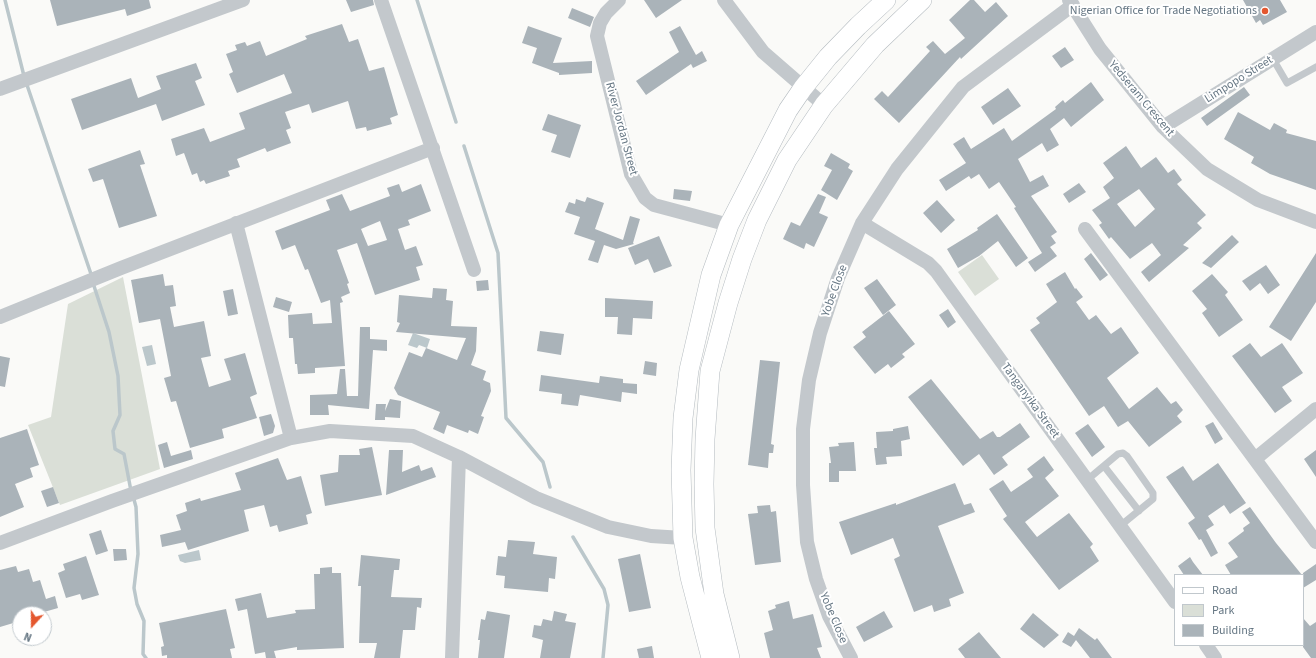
<!DOCTYPE html>
<style>
body{margin:0}
#map{position:relative;width:1316px;height:658px;overflow:hidden;background:#fafaf8;font-family:"Source Sans 3",sans-serif}
canvas{display:block}
.legend{position:absolute;left:1174px;top:574px;width:130px;height:72px;box-sizing:border-box;background:#fff;border:1px solid #c1c8cd;margin:0;padding:5px 7px;list-style:none;font-size:12px;color:#657683}
.legend li{display:flex;align-items:center;gap:8px;height:20px}
.legend b{width:20px;border:1px solid #c1c8cd}
.north{position:absolute;left:12px;top:606px;width:40px;height:40px;box-sizing:border-box;background:#fff;border:1px solid #c1c8cd;border-radius:50%;rotate:201deg;font-size:11px;font-weight:700;line-height:16px;text-align:center;color:#657683}
.north::after{content:'';display:block;margin:auto;width:14px;height:18px;background:#e4572e;clip-path:polygon(50% 0,100% 100%,50% 72%,0 100%)}
</style>
<div id="map">
<canvas width="1316" height="658"></canvas>
<ul class="legend">
<li><b style="height:5px;background:#fff"></b>Road</li>
<li><b style="height:11px;background:#dadfd7"></b>Park</li>
<li><b style="height:11px;background:#aab3b9"></b>Building</li>
</ul>
<div class="north">N</div>
</div>
<script>
const context = document.querySelector('canvas').getContext('2d');
context.lineJoin = 'round';
function paint(path, color) { context.fillStyle = color; context.fill(path, 'evenodd'); }
const toPath = rows => new Path2D(rows.map(r => 'M' + r).join(''));
function strokePath(path, color, width, dash) { context.strokeStyle = color; context.lineWidth = width; context.lineCap = dash ? 'butt' : 'round'; context.setLineDash(dash || []); context.stroke(path); }
function write(font, color, halo, rows, align = 'center') {
  context.font = font + ' "Source Sans 3",sans-serif'; context.lineWidth = 4; context.setLineDash([]); context.textBaseline = 'middle'; context.strokeStyle = halo; context.fillStyle = color; for (const [text, x, y, turn = 0] of rows) {
    context.save(); context.translate(x, y); context.rotate((+turn || 0) * Math.PI / 180); context.textAlign = isNaN(turn) ? turn : align; if (halo) context.strokeText(text, 0, 0); context.fillText(text, 0, 0); context.restore();
  }
}
paint(toPath([
 [982,255,999,279,975,296,958,272],
 [123,277,160,469,60,505,28,425,51,417,68,304]
]), '#dadfd7');
paint(toPath([
 [413,333,430,339,427,348,419,345,417,348,408,345],
 [152,345,156,364,147,366,142,347],
 [199,550,201,560,185,563,180,561,178,555]
]), '#bbc7cb');
strokePath(toPath([
 [5,0,24,76],
 [417,0,456,122],
 [26,82,92,277],
 [464,146,498,253,506,418,543,462,550,487],
 [93,283,109,332,118,376,120,415,113,431,115,449,124,454,131,491],
 [133,496,136,507,138,554,134,588,137,604,144,621,143,654,146,658],
 [573,537,604,589,608,605,603,658]
]), '#bbc7cb', 3.5);
paint(toPath([
 [50,0,149,0,151,8,127,16,125,9,57,26],
 [346,0,373,0,374,5,351,12],
 [644,0,682,0,656,18],
 [970,0,974,0,985,12,996,2,1008,16,961,59,960,57,899,123,874,99,882,91,888,97,930,51,926,47,933,41,945,54,965,38,949,20],
 [1243,0,1280,0,1287,12,1263,25,1260,20,1256,23],
 [572,8,594,17,590,27,568,18],
 [342,24,349,42,358,39,369,71,384,67,398,115,390,118,392,124,367,131,366,127,356,129,348,101,312,113,309,104,285,112,291,128,286,130,291,143,267,152,265,148,237,159,240,167,228,171,230,176,206,184,204,180,200,182,197,173,192,175,184,153,176,156,171,139,204,128,210,142,245,129,239,113,292,93,284,74,237,93,229,74,233,72,226,54,237,50,235,45,245,42,247,46,260,41,266,56,307,39,305,36],
 [528,26,562,38,553,63,592,61,592,73,559,75,559,73,532,63,537,48,522,43],
 [680,26,696,55,702,51,707,61,693,68,691,64,646,95,636,81,679,52,669,32],
 [1065,47,1074,60,1061,68,1052,56],
 [196,63,202,78,195,81,205,105,162,121,156,104,82,130,71,99,131,78,138,98,161,89,156,76],
 [1091,82,1104,100,1071,127,1064,118,1050,129,1059,145,1047,152,1042,143,1018,159,1030,182,1043,175,1049,186,1031,196,1057,232,1051,236,1056,243,1050,247,1057,256,1035,272,1028,262,1042,253,1014,208,1016,207,999,182,989,189,979,174,971,179,969,176,946,191,939,180,966,163,953,144,964,137,971,149,1004,128,1012,141,1056,109,1055,107,1063,100,1065,103],
 [1244,87,1250,95,1207,126,1201,118],
 [1008,88,1021,106,993,125,981,107],
 [1238,112,1270,130,1274,123,1287,130,1286,133,1316,141,1316,190,1270,174,1251,163,1254,157,1224,139],
 [548,114,581,125,570,158,551,152,557,135,542,130],
 [1126,146,1141,168,1156,157,1168,173,1174,169,1182,180,1177,184,1206,215,1197,223,1202,228,1183,245,1189,248,1149,282,1141,272,1161,255,1152,243,1130,259,1111,237,1109,239,1099,225,1102,223,1092,210,1110,198,1103,187,1114,178,1103,163],
 [1139,189,1155,209,1135,227,1117,204],
 [140,150,145,164,140,165,157,216,119,228,103,179,93,182,88,169],
 [831,153,850,164,848,168,853,171,837,200,821,190,832,170,824,166],
 [1079,183,1086,192,1069,203,1063,194],
 [399,184,402,192,421,184,431,211,408,220,410,225,398,229,405,250,416,246,423,265,416,267,420,280,375,295,357,243,337,250,349,283,347,284,350,293,341,297,343,302,340,303,345,366,315,368,315,373,298,374,297,364,295,364,293,338,289,338,288,315,312,313,313,324,332,323,330,300,321,303,308,269,305,270,295,245,282,250,275,231,330,210,326,200,342,194,350,211,390,196,387,188],
 [380,221,387,240,368,246,361,229],
 [674,189,692,191,690,201,673,199],
 [818,194,826,197,819,213,828,217,814,247,806,243,804,249,783,239,791,222,800,226],
 [587,197,604,203,595,229,623,240,630,216,640,219,633,243,634,244,616,249,604,245,598,263,588,260,595,241,574,234,580,217,565,212,569,202,575,204,576,199,585,202],
 [937,200,955,220,941,233,923,213],
 [997,214,1028,258,1016,267,998,241,979,256,958,268,947,249,978,230,977,228],
 [1232,235,1239,242,1211,268,1202,263],
 [659,236,672,266,654,273,648,259,635,265,628,248],
 [1091,253,1108,275,1100,281,1084,259],
 [1316,253,1316,302,1291,341,1269,327],
 [1266,265,1280,285,1268,294,1260,283,1250,291,1242,281],
 [1065,272,1075,289,1076,288,1083,297,1076,302,1089,320,1096,315,1111,334,1121,327,1139,353,1107,378,1129,409,1157,387,1171,404,1176,401,1183,410,1177,416,1182,422,1149,447,1128,421,1118,427,1104,406,1089,416,1030,330,1040,323,1036,318,1057,302,1046,284],
 [163,274,165,286,173,285,176,306,170,307,174,327,204,321,211,356,201,358,209,387,231,380,224,359,245,353,257,394,250,397,257,418,222,429,224,438,190,448,176,401,171,402,164,378,171,376,160,319,139,323,131,280],
 [1212,274,1228,292,1225,295,1243,320,1219,337,1202,313,1207,309,1192,291],
 [877,279,896,305,883,315,864,288],
 [488,280,489,290,477,291,476,281],
 [433,288,447,289,446,300,453,301,451,326,477,327,476,351,471,365,486,371,483,380,490,383,491,391,481,416,484,417,478,434,469,430,468,433,447,425,444,434,433,429,440,412,398,395,394,388,409,352,422,357,426,348,457,360,466,338,396,332,400,323,397,322,399,295,432,298],
 [233,289,238,314,228,316,223,291],
 [276,297,292,302,289,312,273,307],
 [605,298,653,301,652,319,633,318,632,335,617,334,618,317,605,317],
 [948,309,956,322,948,328,939,315],
 [889,311,915,344,902,354,905,357,891,368,888,364,875,374,853,347,866,337,862,332],
 [360,327,370,327,370,339,387,340,387,351,373,350,369,409,328,405,329,415,310,415,310,395,337,394,340,369,345,369,347,396,358,396],
 [540,331,564,334,561,355,537,351],
 [1250,343,1261,357,1282,343,1303,373,1282,387,1292,401,1275,413,1232,356],
 [0,356,10,358,5,387,0,386],
 [760,360,780,362,771,444,774,445,773,453,769,453,768,468,748,465],
 [645,361,657,363,656,376,643,374],
 [541,375,599,383,600,376,623,379,623,383,637,384,637,394,622,392,621,402,580,395,578,406,561,404,562,394,539,391],
 [931,379,980,439,993,431,997,437,1000,437,1020,423,1030,437,1002,457,1008,465,994,475,979,454,963,466,908,397],
 [390,399,401,401,400,418,385,417,385,420,375,420,376,404,386,404,385,411],
 [271,414,275,426,273,433,264,436,259,417],
 [1213,422,1223,439,1215,444,1205,426],
 [1088,424,1105,447,1092,457,1075,433],
 [908,426,910,439,901,441,902,456,886,457,887,464,876,465,874,448,877,448,876,432,893,431,893,429],
 [27,429,39,465,30,468,33,477,15,484,24,507,0,517,0,438],
 [167,442,171,456,191,450,193,459,164,468,158,445],
 [854,442,856,471,839,471,839,482,829,482,829,463,831,463,829,447,839,446,838,443],
 [372,447,382,495,325,506,320,475,338,472,339,455,360,455,359,449],
 [389,450,403,450,402,472,419,465,421,471,432,467,436,477,386,495],
 [1316,450,1316,477,1304,459],
 [1044,456,1054,470,1045,478,1059,496,1025,522,1037,537,1069,513,1093,544,1090,547,1099,561,1059,590,1003,519,1007,516,989,489,1003,480,1011,492,1033,477,1027,469],
 [278,458,287,480,301,476,312,513,306,515,308,524,279,532,277,525,270,527,264,505,244,510,249,531,188,550,185,542,162,547,160,535,181,530,176,515,187,511,185,503,200,498,201,501,241,490,235,473],
 [1218,463,1246,503,1230,514,1224,505,1208,516,1214,525,1206,530,1218,553,1211,557,1201,539,1199,540,1188,523,1195,518,1166,477,1183,466,1193,481],
 [955,483,964,505,971,503,975,512,938,526,964,593,949,599,951,606,934,612,932,605,914,612,894,559,900,556,893,538,851,555,839,522,896,503,896,505],
 [53,487,59,503,47,507,41,491],
 [770,505,771,512,776,511,781,562,755,565,748,514,758,513,757,506],
 [1250,507,1276,543,1302,575,1231,575,1225,565,1238,557,1228,543,1244,531,1243,528,1250,523,1242,512],
 [101,530,108,551,96,555,89,534],
 [508,540,535,542,533,554,557,557,555,579,549,578,548,592,504,588,505,576,496,575,498,556,506,557],
 [113,549,126,549,127,560,114,561],
 [640,554,651,608,629,612,618,559],
 [361,555,400,559,399,570,394,570,391,597,422,598,421,608,417,607,415,630,403,630,400,658,374,658,377,643,359,643,361,586,358,586],
 [86,556,99,595,82,600,80,594,66,598,58,573,65,570,63,564],
 [1190,557,1193,562,1203,575,1184,575,1178,566],
 [1316,564,1316,580,1303,588,1303,573],
 [16,566,18,572,29,569,33,582,40,580,46,599,55,596,58,608,37,614,20,614,20,621,0,627,0,570],
 [332,567,332,573,341,573,344,648,297,650,297,647,274,651,276,658,266,658,265,652,255,654,247,609,238,611,235,599,261,593,267,618,296,613,295,610,315,609,314,574,320,574,320,568],
 [789,601,793,619,813,614,822,647,817,648,821,658,770,658,764,633,773,630,768,611,776,608,775,605],
 [226,609,235,648,230,649,232,658,167,658,167,655,162,656,161,647,164,646,159,623],
 [487,611,510,615,504,658,478,658,480,640,478,640,481,619,485,620],
 [554,611,567,614,565,621,576,623,570,658,540,658,543,640,532,637,534,625,541,626,543,619,552,621],
 [884,611,893,627,864,642,856,627],
 [1033,613,1059,635,1044,648,1020,629],
 [1303,618,1310,626,1316,622,1316,658,1311,658,1303,647],
 [1079,628,1095,640,1097,638,1112,658,1090,658,1076,640,1071,647,1062,642,1068,632,1074,636],
 [979,632,1001,658,965,658,958,649],
 [652,646,654,658,639,658,637,649]
]), '#aab3b9');
const secondary = toPath([
 [711,658,690,577,683,538,681,470,683,418,689,370,711,275,729,225,788,110,803,88,828,57,858,26,886,0],
 [730,658,714,594,705,528,704,484,705,439,710,371,728,303,742,259,757,220,787,160,824,105,875,45,922,0]
]);
strokePath(secondary, '#b3babf', 20);
strokePath(toPath([
 [1273,59,1287,83,1316,67],
 [1104,466,1139,511],
 [1087,480,1118,454,1123,453,1127,456,1153,493,1153,499,1120,526]
]), '#c3c8cc', 7);
strokePath(toPath([
 [381,0,474,270],
 [619,0,606,13,600,23,597,36,631,174,645,198,654,205,729,225],
 [724,0,763,52,824,105],
 [1069,0,1100,49,1163,127,1207,169,1258,200,1316,222],
 [0,89,243,0],
 [1163,127,1316,32],
 [236,223,291,438],
 [862,223,928,263,936,271,1175,602],
 [1085,229,1316,542],
 [0,317,121,268,433,148],
 [1255,459,1316,409],
 [0,543,112,501,291,438,330,431,413,436,459,457,536,498,608,527,651,536,683,538],
 [1206,645,1215,658],
 [452,658,459,457],
 [851,658,829,616,816,579,807,542,803,485,803,429,809,380,820,333,838,278,862,223,897,169,963,87,1073,5]
]), '#c3c8cc', 14);
strokePath(secondary, '#fff', 19);
for (const [x, y, r, color] of [
 [1265,11,4,"#e4572e"]
]) { const dot = new Path2D(); dot.arc(x, y, r, 0, 2 * Math.PI); context.fillStyle = color; context.fill(dot); strokePath(dot, '#fff', 1.5); }
write('12px', '#657683', '#fff', [
 ["Nigerian Office for Trade Negotiations",1257,11]
], 'right');
write('12px', '#657683', '#fff', [
 ["Limpopo Street",1239,80,-32],
 ["Yedseram Crescent",1141,99,50],
 ["River Jordan Street",621,129,75],
 ["Yobe Close",835,291,-70],
 ["Tanganyika Street",1030,401,54],
 ["Yobe Close",833,618,67]
]);
</script>
